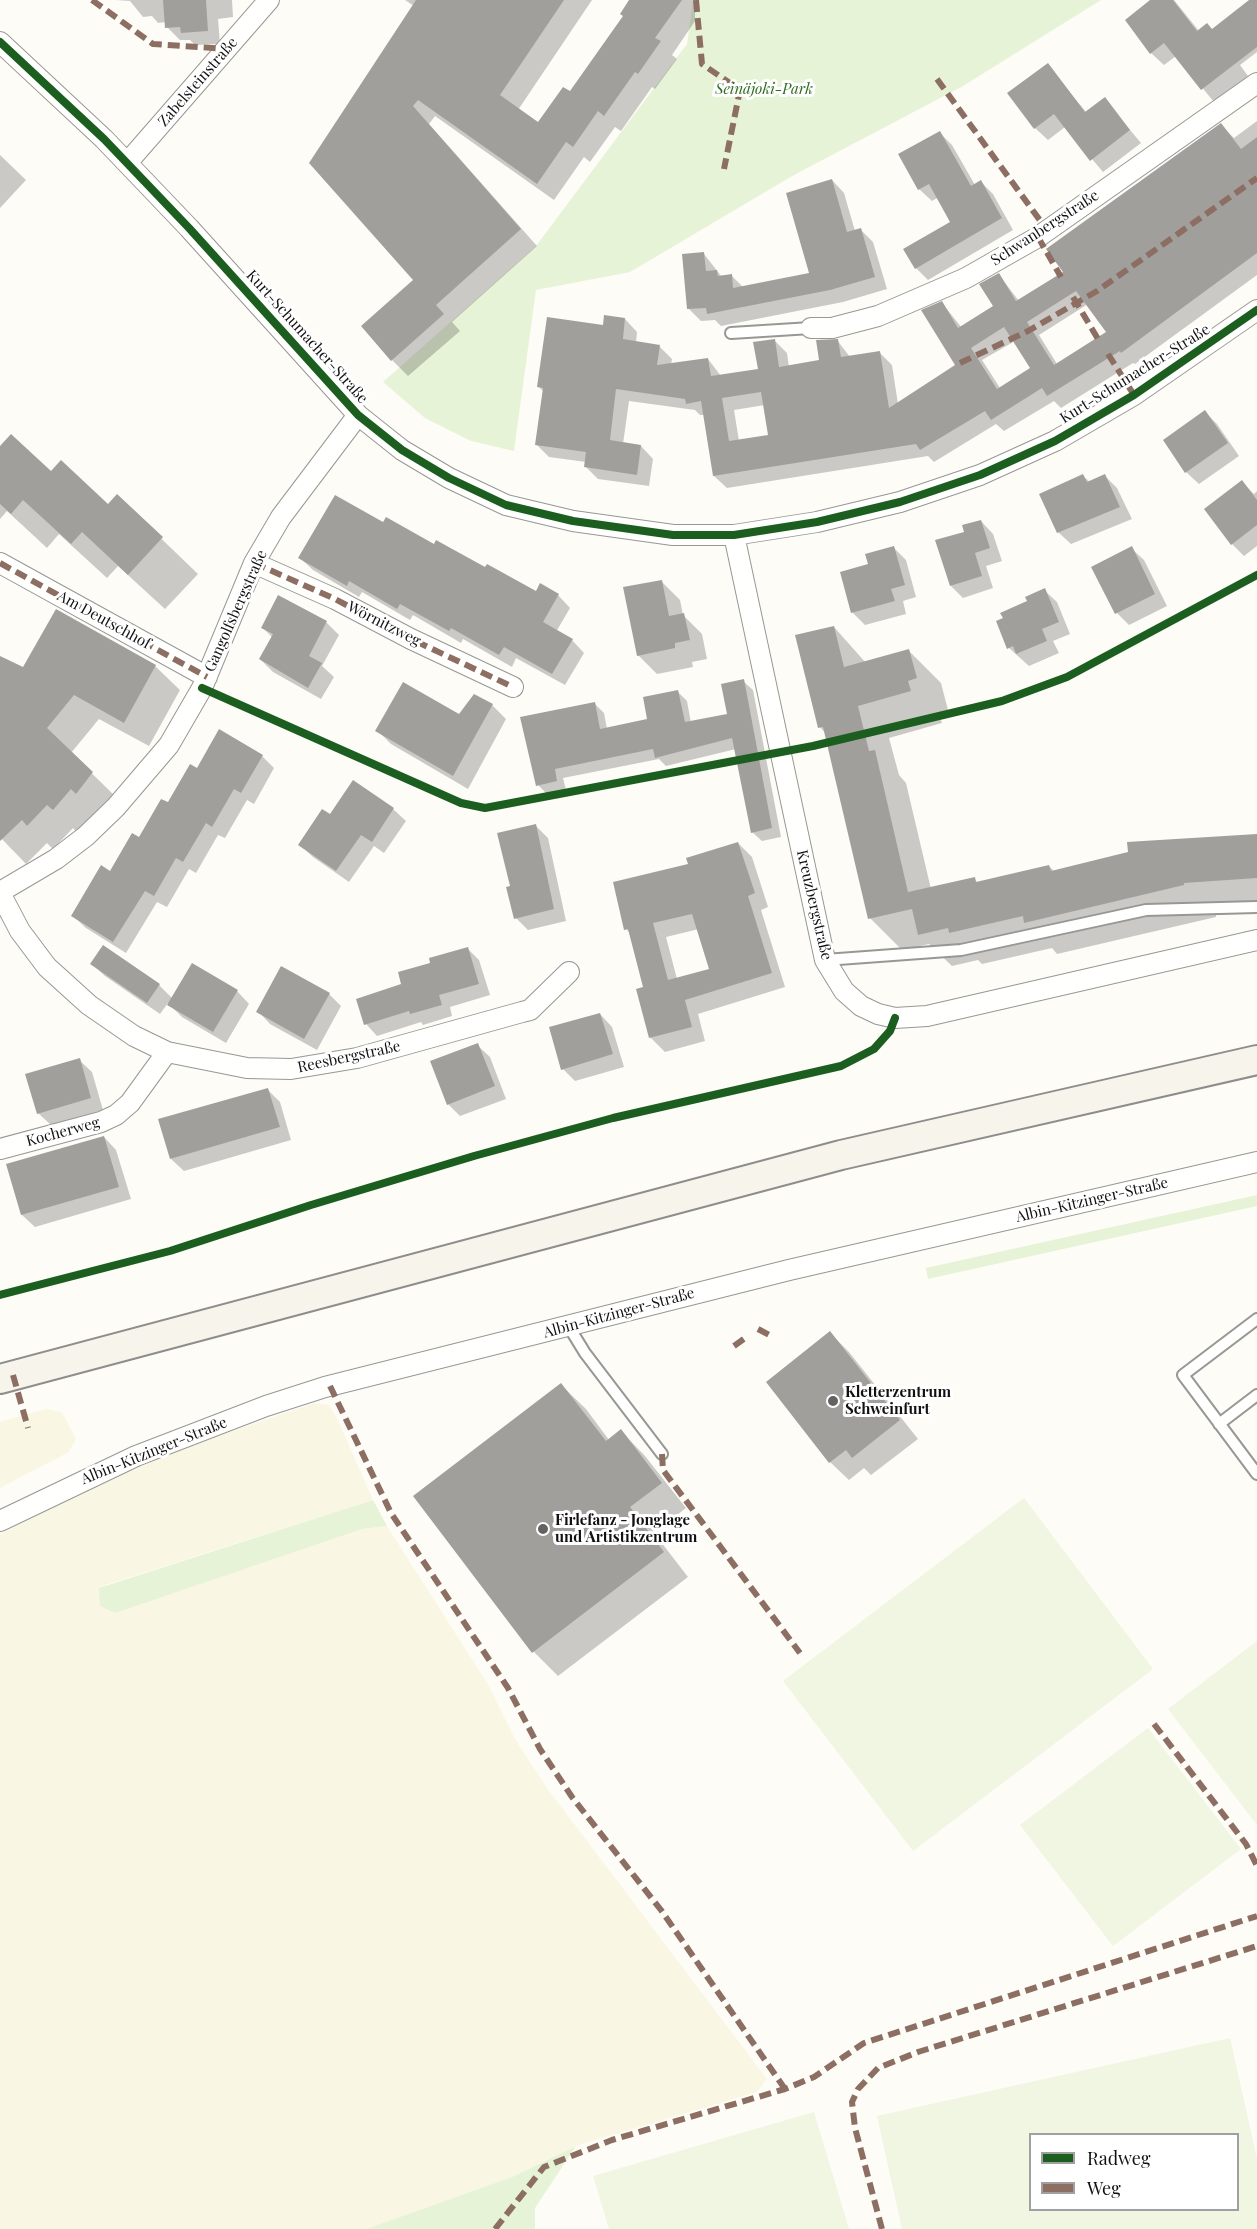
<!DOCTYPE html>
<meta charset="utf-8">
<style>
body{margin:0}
#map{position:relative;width:1257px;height:2229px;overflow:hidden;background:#fdfcf7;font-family:"Playfair Display",serif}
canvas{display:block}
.legend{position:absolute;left:1029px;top:2133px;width:210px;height:78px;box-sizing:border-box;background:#fff;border:2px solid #a0a0a0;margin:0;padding:8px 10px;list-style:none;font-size:18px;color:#111}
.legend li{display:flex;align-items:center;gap:12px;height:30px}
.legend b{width:30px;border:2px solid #a0a0a0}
</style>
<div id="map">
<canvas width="1257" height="2229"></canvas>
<ul class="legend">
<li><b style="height:8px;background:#1b5e20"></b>Radweg</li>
<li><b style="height:8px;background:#8d6e63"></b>Weg</li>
</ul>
</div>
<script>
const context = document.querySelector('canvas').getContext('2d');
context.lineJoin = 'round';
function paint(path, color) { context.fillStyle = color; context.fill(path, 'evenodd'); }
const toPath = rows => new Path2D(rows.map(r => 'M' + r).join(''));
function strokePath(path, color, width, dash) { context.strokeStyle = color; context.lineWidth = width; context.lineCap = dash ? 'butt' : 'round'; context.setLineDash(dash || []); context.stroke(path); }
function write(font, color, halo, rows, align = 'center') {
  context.font = font + ' "Playfair Display",serif'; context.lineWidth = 6; context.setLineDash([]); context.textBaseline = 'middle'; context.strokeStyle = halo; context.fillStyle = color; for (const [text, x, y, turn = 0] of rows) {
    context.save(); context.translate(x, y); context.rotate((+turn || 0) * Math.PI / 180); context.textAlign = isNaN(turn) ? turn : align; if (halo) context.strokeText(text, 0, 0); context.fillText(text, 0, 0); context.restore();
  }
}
paint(toPath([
 [314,1403,329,1405,337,1418,373,1500,99,1587,362,1529,387,1526,489,1686,515,1739,547,1788,767,2079,757,2092,576,2146,512,2177,366,2229,0,2229,0,1534,109,1479,215,1437],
 [45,1409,62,1412,76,1439,69,1452,0,1488,0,1422]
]), '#f9f7e4');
paint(toPath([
 [693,0,1101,0,963,86,794,175,630,272,536,290,514,451,471,441,425,418,383,382,536,246,687,44],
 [1257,1195,1257,1206,928,1279,926,1268],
 [373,1500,387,1526,362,1529,115,1613,100,1606,99,1588],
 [576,2146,535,2208,535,2229,366,2229,512,2177]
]), '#e7f3d7');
paint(toPath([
 [1024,1498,1153,1669,913,1851,783,1681],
 [1257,1641,1257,1825,1168,1709],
 [1148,1728,1241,1849,1113,1946,1020,1825],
 [1230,2038,1257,2159,1257,2229,902,2229,877,2116],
 [1030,2134,1238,2134,1238,2210,1030,2210],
 [814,2112,849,2229,609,2229,593,2176]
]), '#f0f6e1');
paint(toPath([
 [115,0,232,0,233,17,218,19,220,44,195,45,190,40,180,40,167,27,166,22,158,23,152,16,143,17,130,1],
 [405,0,592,0,518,110,539,124,570,93,625,16,631,0,695,0,695,21,672,55,677,59,655,89,652,87,621,131,615,127,590,162,584,157,554,200,435,116,429,124,537,246,452,322,460,331,408,376,392,360,416,280,311,163,414,6],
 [1153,0,1174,0,1199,31,1212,31,1251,0,1257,0,1257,52,1240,65,1248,76,1214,102,1176,56,1164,65,1151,53],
 [1047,65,1086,112,1104,99,1141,143,1103,172,1065,127,1048,140,1035,128],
 [1257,121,1257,275,1135,364,1133,363,1061,408,1054,401,1004,431,996,424,934,462,928,456,727,488,714,476,704,415,700,415,695,410,629,401,623,444,641,446,653,459,649,486,598,479,586,467,586,462,549,457,537,445,544,392,539,387,604,327,625,319,637,332,636,343,659,346,672,359,671,365,708,359,721,376,759,370,774,340,787,353,789,367,821,362,837,340,850,357,879,352,892,365,898,404,957,365,942,303,962,328,995,307,999,275,1019,301,1065,272,1221,125,1234,138],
 [1088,304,1108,332,1057,364,1039,335],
 [1015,341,1032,368,1000,388,982,360],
 [765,405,770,436,739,441,734,410],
 [940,133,952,145,975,185,981,182,993,194,1013,230,928,280,916,268,952,223,939,197,932,201,919,189],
 [0,155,26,180,0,208],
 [832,180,844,193,855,231,860,229,873,242,887,289,843,302,721,326,715,320,701,321,689,309,704,254,722,277,732,276,744,288,811,275],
 [1205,412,1217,424,1239,456,1199,484,1186,472],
 [0,448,108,506,117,496,198,574,165,609,118,566,107,578,59,534,47,548,7,511,0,519],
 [1083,476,1090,482,1105,476,1117,488,1132,519,1071,544,1058,532],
 [1242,482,1254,494,1257,491,1257,546,1244,556,1232,544],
 [981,521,993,534,1002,561,986,566,993,588,963,598,951,586,965,533],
 [383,524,536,593,558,595,570,608,556,632,572,640,584,653,565,685,516,658,512,667,463,639,461,643,413,615,410,620,362,592,359,597,313,570,300,558],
 [894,548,906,560,916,597,903,601,906,614,865,625,852,612,870,565],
 [1131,548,1144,560,1167,606,1129,625,1117,613],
 [661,581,680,600,683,615,702,634,707,659,692,662,693,667,657,674,638,655],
 [1044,590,1057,602,1070,634,1053,641,1059,653,1029,666,1009,648,1005,619],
 [326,622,339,635,322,666,334,677,321,699,273,672,260,659,273,638,263,628],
 [834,627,866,663,909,651,941,683,948,710,938,713,942,723,889,738,899,775,906,783,931,889,974,879,978,883,1049,866,1054,871,1257,835,1257,912,1216,914,1216,917,1057,954,1052,948,982,964,978,960,952,966,929,944,902,950,870,918,826,734,820,727],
 [0,657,24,669,155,666,180,690,149,746,99,719,71,753,117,798,102,817,96,812,78,834,73,828,53,849,47,843,26,864,0,837],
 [743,681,753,690,781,837,762,841,752,832,736,749,666,766,659,759,563,778,566,790,547,794,538,785,595,704,604,713,607,729,649,721,677,691,687,701,691,723,729,715],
 [492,705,506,719,468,789,391,744,377,730,460,716],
 [262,756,274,768,254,804,247,800,225,838,218,835,196,873,189,869,167,907,157,902,126,953,86,928,73,916,197,770],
 [393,809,406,821,384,853,374,846,349,882,313,857,300,845,331,816],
 [535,825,548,838,566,921,528,930,516,918,512,887],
 [738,843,752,857,768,907,761,910,785,987,698,1014,705,1041,665,1052,651,1038,638,990,645,988,631,934,626,929,690,865],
 [699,929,711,970,677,979,666,937],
 [468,949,479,960,490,995,450,1007,452,1016,423,1025,421,1022,377,1036,366,1024,403,985,431,964],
 [92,964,159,985,173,999,237,991,249,1004,226,1043,182,1017,168,1003,160,1014,105,976],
 [329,994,341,1006,317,1050,270,1024,258,1011],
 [600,1014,612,1027,624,1067,575,1081,563,1069],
 [477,1045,490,1057,506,1099,460,1116,448,1104],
 [79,1060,92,1072,103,1110,51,1125,38,1113],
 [268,1090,280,1102,291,1140,184,1171,171,1159],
 [104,1137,116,1150,131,1199,35,1227,22,1215,8,1165],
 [830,1333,849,1352,918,1439,871,1475,864,1468,849,1480,830,1462],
 [561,1385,586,1409,609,1440,621,1431,645,1456,686,1508,654,1533,688,1577,558,1676,534,1652]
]), '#0003');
paint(toPath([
 [163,0,206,0,208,31,181,33,180,27,165,28],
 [416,0,564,0,500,95,538,122,563,87,570,91,623,16,620,14,629,0,682,0,655,38,661,41,638,74,635,72,604,116,598,111,573,147,566,142,537,184,418,100,413,106,521,229,436,305,444,314,391,361,361,326,413,280,309,163],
 [1150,0,1173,0,1197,31,1207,23,1212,29,1249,0,1257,0,1257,47,1201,90,1164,43,1150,54,1125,20],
 [1048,63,1085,112,1105,97,1130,130,1090,161,1054,114,1034,129,1007,93],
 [1221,123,1241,149,1257,137,1257,253,1121,353,1120,351,1047,396,1042,388,991,420,985,411,920,450,916,444,713,476,701,401,686,404,685,399,616,389,610,440,641,445,637,475,584,467,586,452,535,445,543,388,537,387,547,317,603,325,604,315,625,318,623,339,660,345,657,365,708,358,711,376,758,369,753,342,775,339,779,367,819,360,816,340,838,339,841,357,880,351,889,408,955,365,921,310,942,301,958,328,993,306,979,284,999,273,1016,301,1063,272,1046,249],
 [1076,291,1106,332,1054,365,1027,322],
 [1004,327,1030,368,997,389,971,348],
 [761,392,768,435,729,441,722,398],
 [940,131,971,186,981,180,1002,218,915,269,903,249,950,222,929,184,918,190,898,154],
 [832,179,847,232,861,228,875,277,830,290,707,314,706,308,687,309,682,254,704,252,706,271,717,270,718,276,732,274,733,288,809,273,786,193],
 [1205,410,1228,443,1185,473,1163,440],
 [11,434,51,471,61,460,108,504,117,494,163,537,128,575,82,532,71,544,23,500,11,514,0,504,0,446],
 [1083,474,1087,482,1105,474,1120,507,1057,533,1039,494],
 [1242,480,1257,500,1257,525,1231,545,1204,509],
 [335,495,383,522,386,517,434,544,436,540,485,567,487,564,536,591,540,583,559,594,543,622,573,639,552,674,504,647,499,655,451,628,449,631,400,604,397,609,349,581,347,586,298,558],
 [981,520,990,548,975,553,982,576,950,586,935,540,964,532,962,525],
 [894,546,905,585,891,589,895,601,851,613,840,572,868,564,865,554],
 [1132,546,1155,594,1115,614,1091,567],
 [662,580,669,616,684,613,690,640,675,643,675,648,637,656,623,587],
 [1045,588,1059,622,1042,629,1047,641,1016,654,1013,646,1007,649,996,621,1003,618,1000,613,1027,601,1025,597],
 [278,595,327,621,309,656,322,663,308,688,259,659,273,634,261,628],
 [56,609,156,665,124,723,74,695,47,728,93,772,76,794,71,789,53,810,47,805,27,826,22,820,0,841,0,656,23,667],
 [834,626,844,667,909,649,917,678,908,681,911,691,858,706,869,751,875,750,908,892,975,877,976,882,1049,865,1051,871,1128,852,1127,842,1257,834,1257,878,1184,883,1184,885,1024,923,1023,916,949,933,948,928,918,935,912,909,868,919,823,727,818,728,795,635],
 [744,679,772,828,751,833,732,738,655,758,653,749,555,769,557,781,536,786,520,717,595,702,600,729,647,719,643,697,678,690,685,722,727,714,721,684],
 [403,682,459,714,474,694,493,704,453,776,375,731],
 [219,729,263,755,241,793,234,789,212,827,206,823,183,862,176,858,154,896,145,891,113,942,71,916,101,865,110,871,132,833,139,837,161,799,168,802,190,764,197,768],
 [353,780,394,808,372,842,361,835,336,871,298,845,322,809,330,814],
 [536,824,554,909,514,919,506,887,510,886,497,833],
 [738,842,755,893,748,896,772,973,685,1000,692,1027,649,1038,636,989,643,987,628,929,624,930,613,882,688,864,686,858],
 [692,914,709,969,668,980,653,923],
 [103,945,160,984,147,1003,90,964],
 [468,947,479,984,439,995,442,1005,410,1014,409,1011,364,1025,356,999,401,984,398,972,430,963,429,958],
 [192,963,238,990,213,1032,167,1005],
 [281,966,330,993,304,1039,256,1012],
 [600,1013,613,1054,561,1070,549,1027],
 [478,1043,495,1086,447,1105,430,1061],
 [80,1058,91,1098,37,1114,25,1074],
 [268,1088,280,1127,170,1159,158,1119],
 [104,1136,119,1187,21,1215,6,1164],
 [830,1331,900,1420,852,1458,846,1450,829,1463,766,1382],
 [561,1383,606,1441,621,1429,662,1483,630,1507,664,1552,532,1653,413,1496]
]), '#a19f9c');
const lane = toPath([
 [731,333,811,328],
 [825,960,961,950,1146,910,1257,907],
 [1257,1319,1183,1375,1257,1474],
 [569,1327,585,1353,662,1454],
 [1219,1424,1257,1395]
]);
const street = toPath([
 [0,42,104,139,189,228,358,415,402,450,449,478,506,505,573,521,673,535,734,535,817,522,900,502,980,475,1055,441,1134,395,1257,310],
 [127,163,269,0],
 [811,328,832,328,878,316,966,278,1038,237,1257,83],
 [734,535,825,960,844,991,861,1006,878,1014,895,1018,927,1016,1257,940],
 [0,563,207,677],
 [254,563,335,599,411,639,513,687],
 [0,892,56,859,86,836,116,807,169,745,202,688,254,563,281,517,358,415],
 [0,893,20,931,47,967,89,1005,134,1036,167,1052,247,1068,291,1069,357,1058,522,1012,530,1010,569,972],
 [0,1149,101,1122,116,1115,130,1103,167,1052],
 [0,1521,136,1456,266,1406,325,1387,789,1270,1257,1162]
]);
const secondary = toPath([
 [0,1379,841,1155,1257,1060]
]);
strokePath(lane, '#979795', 14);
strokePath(street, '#979795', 22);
strokePath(secondary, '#8e8d8b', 32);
strokePath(lane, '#fffffe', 10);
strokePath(street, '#fffffe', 20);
strokePath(secondary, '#f6f4eb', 28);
strokePath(toPath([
 [92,0,153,44,228,49],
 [696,0,702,64,740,90,724,169],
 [937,79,1047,230],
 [1038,237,1061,277],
 [1073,297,1098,339],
 [1108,354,1134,395],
 [960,363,1028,331,1097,291,1257,178],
 [0,563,207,677],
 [254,563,335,599,411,639,513,687],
 [758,1329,773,1337],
 [734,1346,748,1336],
 [13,1375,28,1428],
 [330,1386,391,1513,508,1688,540,1749,572,1797,661,1910,785,2089],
 [662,1454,663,1470,800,1653],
 [1154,1724,1246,1844,1257,1866],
 [495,2229,544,2167,612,2140,785,2089,814,2077,864,2043,1257,1916],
 [882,2229,855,2128,852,2102,858,2089,878,2068,918,2052,1257,1946]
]), '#8d6e63', 6, [12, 6]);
strokePath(toPath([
 [0,42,104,139,189,228,358,415,402,450,449,478,506,505,573,521,673,535,734,535,817,522,900,502,980,475,1055,441,1134,395,1257,310],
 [202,688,461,803,485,808,813,746,1002,701,1067,677,1257,575],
 [0,1295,170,1251,311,1205,474,1156,613,1118,841,1066,874,1049,890,1031,895,1018]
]), '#1b5e20', 8);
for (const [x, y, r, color] of [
 [833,1401,6,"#646362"],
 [543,1529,6,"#646362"]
]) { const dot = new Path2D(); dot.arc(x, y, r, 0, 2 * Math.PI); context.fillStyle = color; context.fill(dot); strokePath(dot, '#fff', 2); }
write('15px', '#111', '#fff', [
 ["Zabelsteinstraße",198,82,-49],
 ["Schwanbergstraße",1045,228,-33],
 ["Kurt-Schumacher-Straße",307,337,48],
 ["Kurt-Schumacher-Straße",1135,374,-32],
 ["Gangolfsbergstraße",236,611,-66],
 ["Am Deutschhof",104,620,29],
 ["Wörnitzweg",384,624,27],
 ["Kreuzbergstraße",814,905,77],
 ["Reesbergstraße",349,1057,-12],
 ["Kocherweg",63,1132,-15],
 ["Albin-Kitzinger-Straße",1092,1200,-13],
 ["Albin-Kitzinger-Straße",619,1313,-15],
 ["Albin-Kitzinger-Straße",154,1451,-22]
]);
write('italic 15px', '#2f6b1f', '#fff', [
 ["Seinäjoki-Park",764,89]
]);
write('bold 15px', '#111', '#fff', [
 ["Kletterzentrum",845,1392],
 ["Schweinfurt",845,1409],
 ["Firlefanz - Jonglage",555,1520],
 ["und Artistikzentrum",555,1537]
], 'left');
</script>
